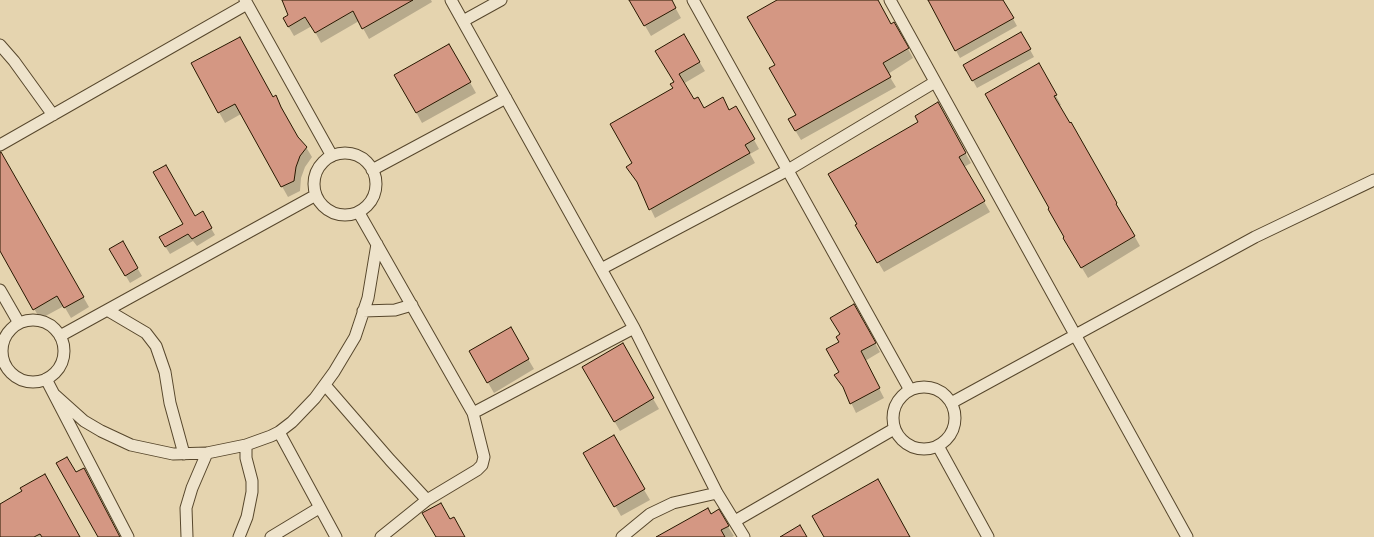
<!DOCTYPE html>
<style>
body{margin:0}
canvas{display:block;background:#e5d4af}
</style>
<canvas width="1374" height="537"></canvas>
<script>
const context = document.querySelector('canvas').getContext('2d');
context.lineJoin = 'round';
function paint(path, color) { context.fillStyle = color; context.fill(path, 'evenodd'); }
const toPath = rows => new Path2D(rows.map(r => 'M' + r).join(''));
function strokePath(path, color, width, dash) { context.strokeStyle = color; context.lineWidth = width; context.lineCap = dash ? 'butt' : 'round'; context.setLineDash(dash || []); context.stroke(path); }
paint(toPath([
 [283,0,431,0,432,2,369,39,359,21,321,43,312,26,294,36,284,19,290,15],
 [630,0,671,0,681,18,651,36],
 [779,0,876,0,891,25,894,23,913,58,888,74,896,87,801,140,789,120,797,115,776,65],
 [929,0,1003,0,1017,26,960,58],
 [1021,33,1034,57,977,88,964,65],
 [683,35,705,71,683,84,694,101,704,109,729,111,736,107,759,149,750,154,755,163,655,218,640,187,627,167,634,163,674,88],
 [449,45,476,93,422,123,396,75],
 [192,64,273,98,276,96,297,139,306,147,312,157,305,167,301,178,300,191,288,197,241,114,225,123],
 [1039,65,1061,105,1059,106,1077,134,1140,246,1088,278,1064,238,1050,208],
 [938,103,971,163,964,167,990,212,884,272,856,225,920,122],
 [3,157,89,307,71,318,64,306,40,319,0,249,0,159],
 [202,213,215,235,197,246,193,241,170,254,160,238],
 [122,242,142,276,130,283,110,249],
 [854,305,880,352,865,361,884,398,856,413,845,390,836,375,841,372,841,335],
 [510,328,534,369,494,393,470,352],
 [622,345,659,409,620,431,583,367],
 [613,437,650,500,621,516,585,453],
 [0,505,79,537,0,537],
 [718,511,734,536,732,537,659,537]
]), '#0003');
const building = toPath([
 [282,0,413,0,362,29,353,11,315,33,305,17,288,27,283,18,288,15,282,0],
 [629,0,672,0,676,8,644,26,629,0],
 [777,0,878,0,891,24,894,22,909,48,883,63,891,77,795,131,788,119,796,115,769,68,775,65,747,17,777,0],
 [928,0,1003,0,1014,18,955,51,928,0],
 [1021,32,1031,49,972,81,963,65,1021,32],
 [684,34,700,62,679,74,694,99,698,97,704,108,723,97,729,110,736,106,755,139,745,145,750,153,649,210,637,182,626,167,632,163,610,124,673,88,670,84,674,82,655,51,684,34],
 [240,37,273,97,276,95,281,107,298,137,307,147,300,156,296,167,294,181,281,187,235,104,218,113,191,63,240,37],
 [449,44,471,82,416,113,394,75,449,44],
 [1039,63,1057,95,1054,96,1070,123,1071,122,1117,203,1116,204,1135,236,1081,268,1063,238,1064,237,1048,209,1049,208,985,94,1039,63],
 [938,102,966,153,959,157,985,201,877,263,855,225,857,224,828,174,918,122,915,116,938,102],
 [0,152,1,152,84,297,64,308,57,296,33,310,0,251,0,152],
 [166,165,195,216,203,211,212,228,192,239,188,234,165,247,159,237,183,224,153,172,166,165],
 [123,241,138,268,125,276,109,249,123,241],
 [854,304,876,343,861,351,880,388,850,404,843,387,834,375,839,372,826,349,839,342,836,337,840,334,830,318,854,304],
 [511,327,529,359,487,383,469,351,511,327],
 [623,343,654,398,614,422,582,367,623,343],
 [614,435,645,489,614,507,583,453,614,435],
 [67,457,76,472,84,468,120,537,98,537,56,463,67,457],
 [45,474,80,537,42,537,40,534,34,537,0,537,0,504,22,491,20,488,45,474],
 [878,479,910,537,824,537,812,516,878,479],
 [441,503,450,519,454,517,465,537,436,537,422,513,441,503],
 [708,508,711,514,719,509,729,526,721,530,725,537,656,537,708,508],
 [800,525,807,537,780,537,800,525]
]);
paint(building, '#d49783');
strokePath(building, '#281800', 1);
const minor = toPath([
 [245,0,332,156],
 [451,0,634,328,717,493,744,537],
 [693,0,910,390],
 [890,0,1187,537],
 [463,21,501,0],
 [0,45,14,61,53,115],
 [0,145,247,4],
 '314 184a31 31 0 1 1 62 0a31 31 0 1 1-62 0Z',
 [372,170,506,98],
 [359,213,473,413,484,457,482,465,477,470,427,500,381,537],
 [601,269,788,170,935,82],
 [0,290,19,323],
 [107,310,146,333,156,346,165,372,170,403,184,454],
 [363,311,395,310,412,305],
 '2 351a31 31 0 1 1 62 0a31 31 0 1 1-62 0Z',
 [60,336,316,195],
 [46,379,128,537],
 [325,385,390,460,427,500],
 '893 418a31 31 0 1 1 62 0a31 31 0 1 1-62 0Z',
 [55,395,84,421,101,431,131,445,173,454,207,453,246,445,271,436,279,432,292,422,315,398,334,372,355,337,368,298,377,244],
 [951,403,1255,237,1374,180],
 [473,413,634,328],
 [279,432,336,537],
 [938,446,988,537],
 [735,521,894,429],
 [187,537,186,508,192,488,207,453],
 [239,537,247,517,252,492,252,481,246,458,246,445],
 [271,537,319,508],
 [622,537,650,514,673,503,717,493]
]);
strokePath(minor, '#57472c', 13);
strokePath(minor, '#eee3cb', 11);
</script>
